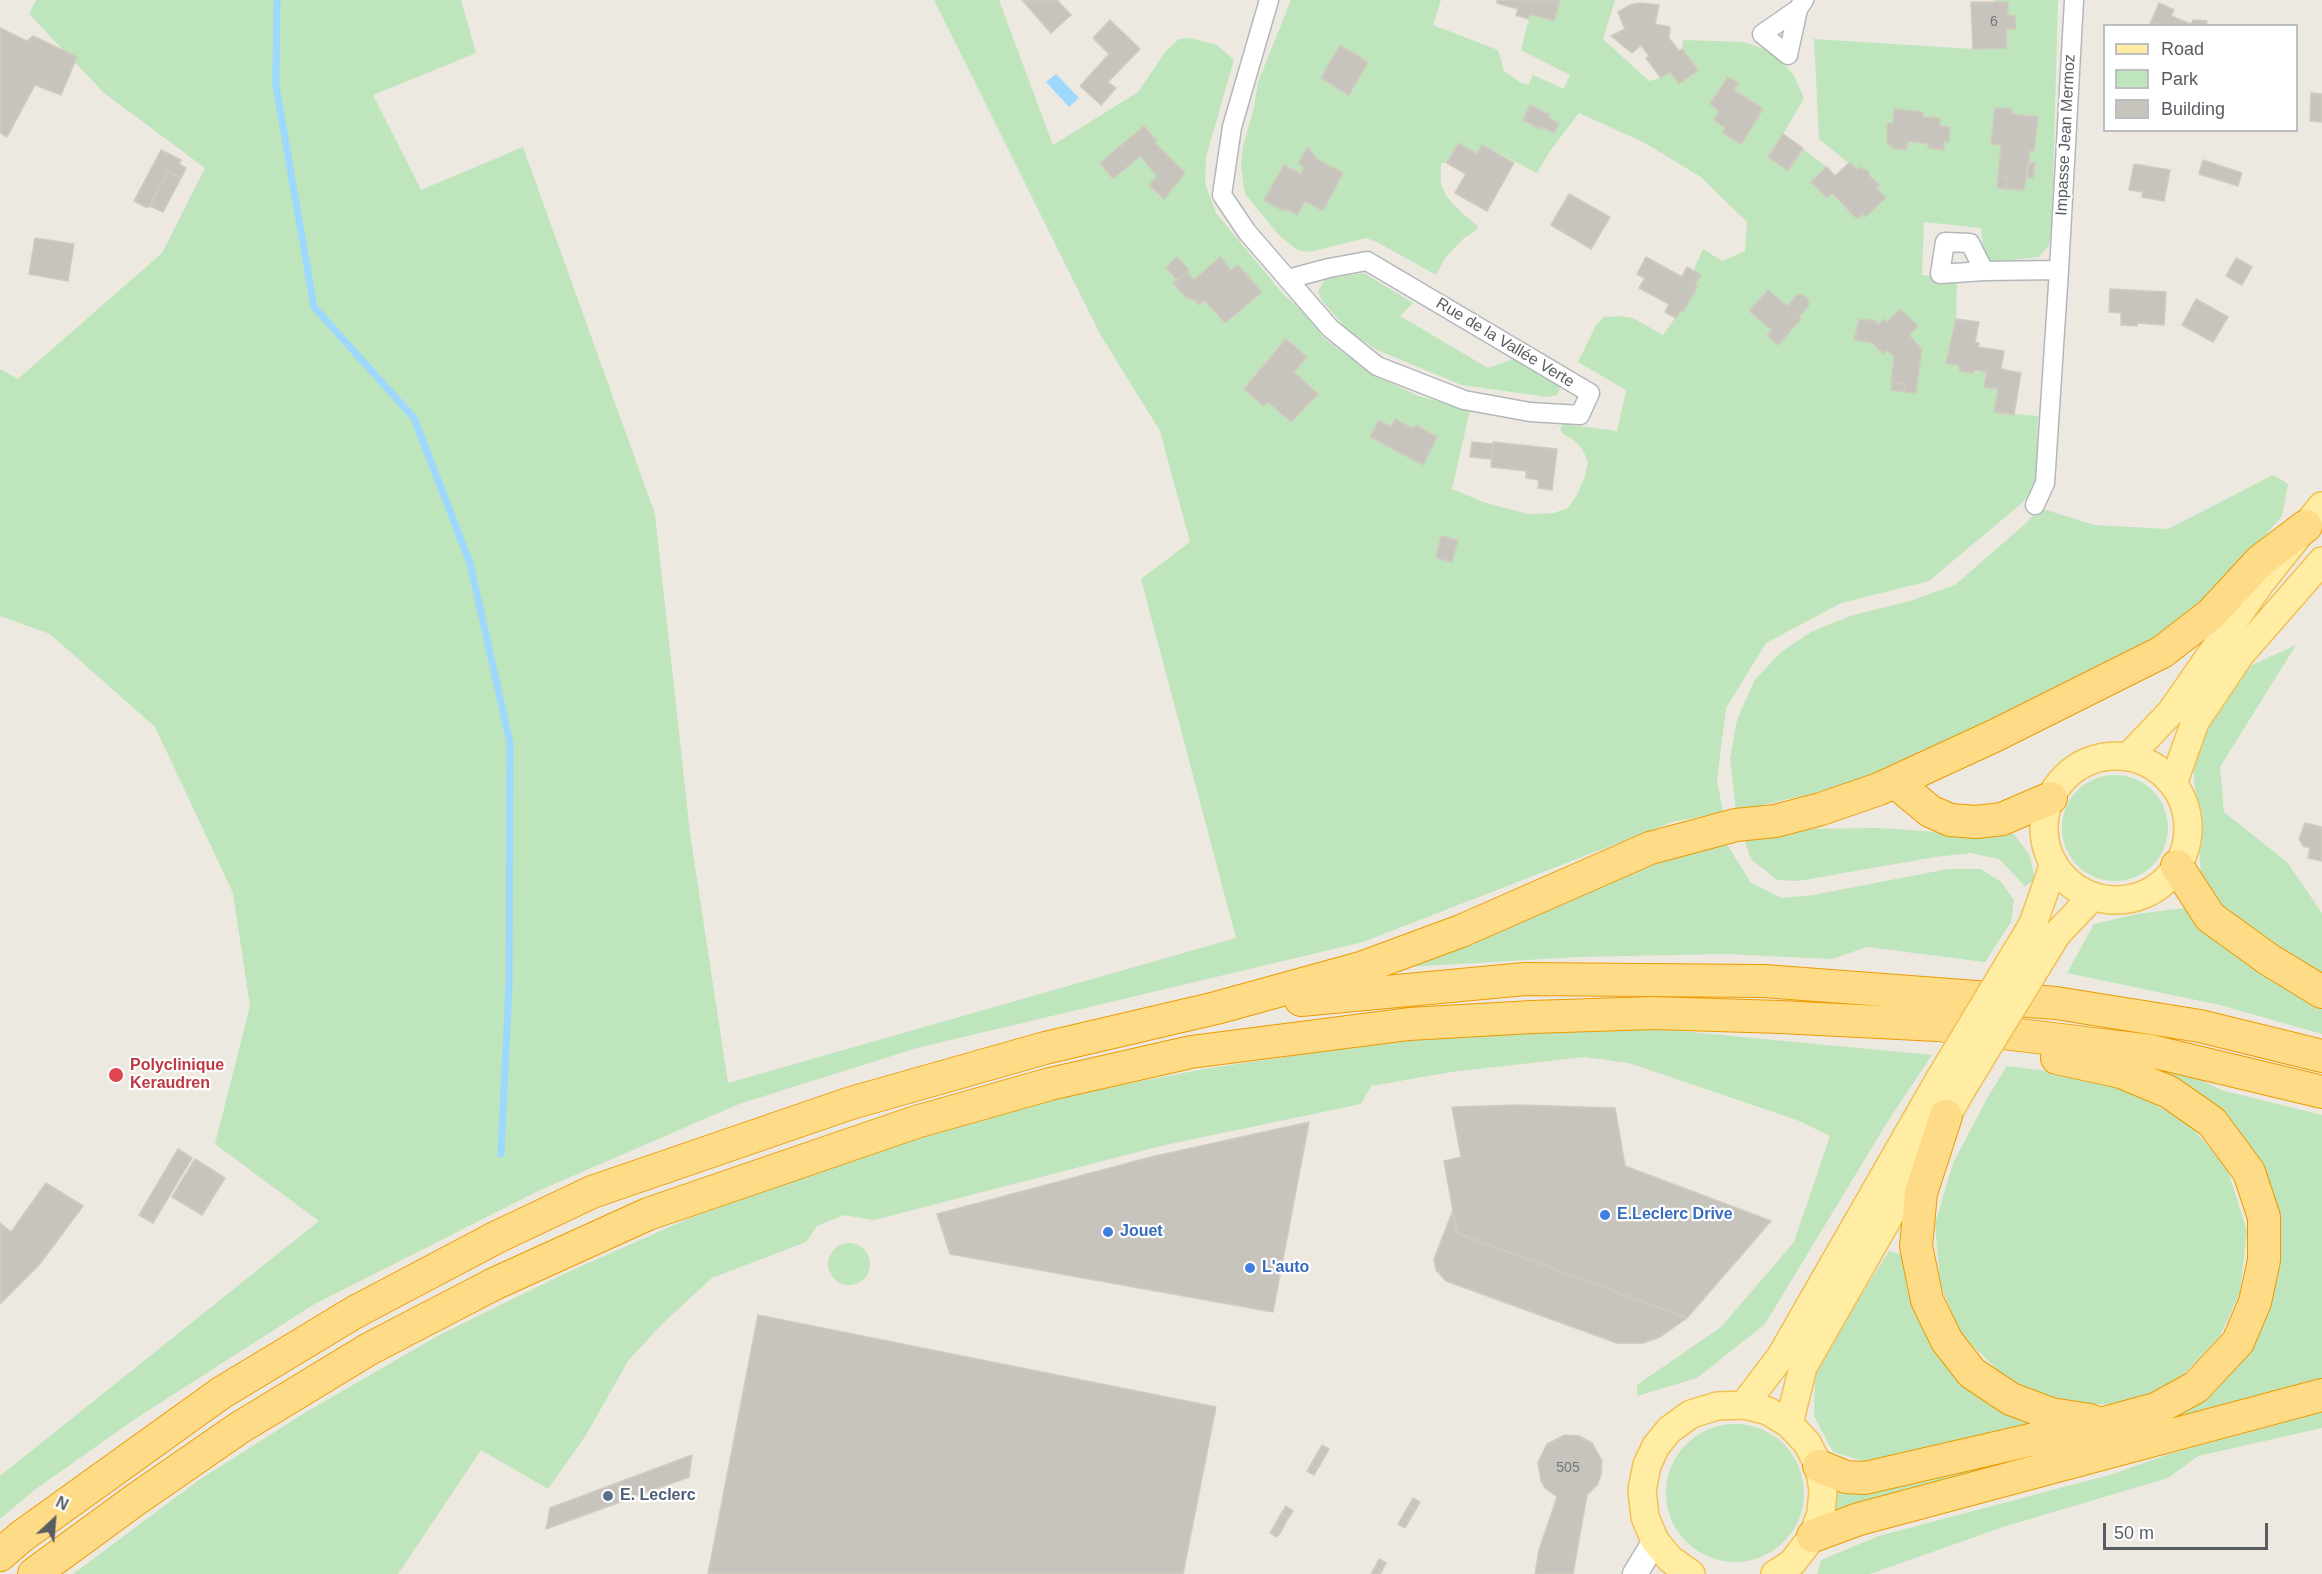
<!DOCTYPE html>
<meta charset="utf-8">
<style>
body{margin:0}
#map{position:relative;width:2322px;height:1574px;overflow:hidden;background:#ede9e1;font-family:Helvetica,sans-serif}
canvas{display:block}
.legend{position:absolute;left:2103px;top:24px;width:195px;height:108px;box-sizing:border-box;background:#fff;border:2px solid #bdbec0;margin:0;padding:8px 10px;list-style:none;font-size:18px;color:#595d62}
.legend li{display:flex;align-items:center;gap:12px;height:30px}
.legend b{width:30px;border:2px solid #bdbec0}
.north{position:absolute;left:24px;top:1490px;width:60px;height:60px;-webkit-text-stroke:4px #fff;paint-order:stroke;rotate:26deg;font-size:16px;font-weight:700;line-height:24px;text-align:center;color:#595d62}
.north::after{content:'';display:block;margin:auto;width:21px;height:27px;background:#595d62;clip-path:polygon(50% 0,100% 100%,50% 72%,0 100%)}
.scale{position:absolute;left:2103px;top:1523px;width:165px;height:27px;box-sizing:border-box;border:3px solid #595d62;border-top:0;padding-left:8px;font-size:18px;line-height:21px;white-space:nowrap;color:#595d62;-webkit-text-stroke:4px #fff;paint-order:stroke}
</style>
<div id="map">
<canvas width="2322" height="1574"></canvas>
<ul class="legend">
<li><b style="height:8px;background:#ffeda3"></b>Road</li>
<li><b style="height:16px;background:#bee5bc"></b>Park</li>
<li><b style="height:16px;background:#c7c4be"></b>Building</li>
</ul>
<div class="north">N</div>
<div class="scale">50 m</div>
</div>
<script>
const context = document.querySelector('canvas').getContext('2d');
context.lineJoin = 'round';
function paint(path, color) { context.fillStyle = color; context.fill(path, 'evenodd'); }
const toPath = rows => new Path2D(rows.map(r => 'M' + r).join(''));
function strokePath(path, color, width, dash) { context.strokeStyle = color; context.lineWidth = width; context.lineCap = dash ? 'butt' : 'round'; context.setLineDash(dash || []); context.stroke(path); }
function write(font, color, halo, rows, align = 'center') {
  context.font = font + ' Helvetica,sans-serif'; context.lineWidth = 4.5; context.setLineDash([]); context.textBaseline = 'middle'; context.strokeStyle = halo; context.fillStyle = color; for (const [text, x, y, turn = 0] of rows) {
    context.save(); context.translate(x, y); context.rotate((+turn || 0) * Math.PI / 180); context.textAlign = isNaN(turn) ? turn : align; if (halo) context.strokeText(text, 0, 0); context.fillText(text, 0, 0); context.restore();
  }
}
paint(toPath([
 [36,0,461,0,476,53,373,95,421,190,523,147,655,514,690,833,728,1083,1236,938,1141,579,1190,542,1160,431,1100,334,934,0,999,0,1053,145,1138,92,1166,51,1179,39,1191,38,1217,45,1234,60,1206,157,1205,183,1216,213,1283,294,1309,317,1323,337,1368,372,1418,396,1470,410,1452,489,1486,503,1528,514,1554,513,1568,508,1577,495,1585,476,1588,461,1582,449,1575,441,1563,434,1560,429,1563,424,1617,431,1626,390,1578,362,1596,325,1604,317,1621,316,1633,318,1663,335,1680,311,1683,312,1697,287,1695,285,1701,275,1693,271,1703,249,1722,261,1745,251,1747,222,1701,177,1645,143,1579,113,1550,151,1537,173,1483,145,1477,154,1458,143,1447,163,1441,163,1441,185,1447,197,1462,213,1478,226,1475,231,1464,238,1446,257,1436,275,1377,242,1366,238,1309,252,1297,250,1278,234,1245,194,1241,167,1243,147,1254,107,1258,82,1291,0,1441,0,1433,25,1498,50,1504,71,1520,82,1528,85,1533,75,1564,89,1570,75,1521,50,1530,14,1554,21,1560,0,1615,0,1603,39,1649,81,1661,78,1670,72,1698,70,1682,49,1683,40,1744,42,1772,52,1793,74,1804,98,1783,134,1827,167,1812,182,1826,197,1832,193,1857,219,1863,214,1865,217,1885,198,1876,188,1869,172,1860,167,1857,170,1819,139,1814,39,1972,49,2006,48,2006,29,2016,29,2015,16,2008,16,2008,2,1994,2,1994,0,2058,0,2052,221,2049,245,2039,257,1993,262,1984,257,1981,228,1924,222,1922,275,1957,278,1956,319,1947,363,1958,365,1961,371,1987,372,1984,387,1998,389,1995,412,2038,416,2036,487,2022,503,1929,581,1841,603,1766,643,1726,708,1717,780,1723,812,1672,822,1363,942,917,1048,739,1104,538,1191,313,1305,135,1419,33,1491,0,1519,0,1476,319,1221,215,1144,250,1006,233,893,155,727,50,634,0,616,0,369,18,379,162,253,205,168,104,93,29,14],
 [1364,273,1413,303,1400,316,1488,368,1513,359,1556,382,1560,388,1557,395,1547,397,1462,385,1377,350,1348,330,1322,301,1318,291,1325,279],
 [2273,475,2288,484,2282,516,2244,560,2177,624,2124,656,2055,688,1894,768,1841,787,1736,811,1730,759,1737,720,1754,681,1781,652,1811,632,1853,615,1910,601,1955,585,2026,523,2040,508,2094,525,2168,529],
 [2296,645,2220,767,2224,812,2287,862,2322,913,2322,973,2267,940,2202,891,2193,761,2215,712,2252,665],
 '2062 828a53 53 0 1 1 106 0a53 53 0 1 1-106 0Z',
 [1879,828,1982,835,2014,834,2030,856,2035,880,2025,886,1999,859,1970,853,1935,857,1798,881,1777,880,1751,859,1743,836,1791,829],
 [1723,838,1751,883,1782,898,1813,895,1948,869,1981,869,2001,882,2014,900,2011,922,1985,962,1867,947,1832,959,1725,954,1578,957,1408,967,1547,901],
 [2184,908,2201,923,2322,1004,2322,1034,2220,1005,2067,973,2094,924,2137,914],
 [1604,1028,1680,1031,1932,1055,1888,1121,1765,1324,1697,1378,1637,1396,1637,1385,1721,1327,1794,1242,1830,1136,1797,1120,1629,1063,1584,1057,1451,1072,1371,1086,1361,1104,1165,1145,874,1220,844,1215,817,1226,806,1242,712,1278,663,1323,628,1361,586,1435,548,1489,481,1450,398,1574,73,1574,199,1480,306,1412,441,1334,566,1273,692,1217,822,1171,933,1133,1075,1094,1204,1069,1365,1045,1464,1036],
 [2007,1066,2064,1073,2136,1094,2189,1124,2227,1168,2247,1231,2240,1292,2220,1336,2181,1377,2130,1403,2068,1406,2016,1388,1961,1334,1940,1284,1935,1224,1953,1163,1989,1095],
 [2161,1069,2199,1079,2221,1090,2322,1115,2322,1392,1835,1516,1834,1480,2212,1383,2275,1225,2158,1078],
 '828 1264a21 21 0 1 1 42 0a21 21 0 1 1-42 0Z',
 [1889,1251,1904,1255,2013,1411,2034,1427,1866,1462,1833,1452,1814,1416,1815,1377,1835,1336],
 [2322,1412,2322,1428,2198,1456,2168,1478,2003,1527,1870,1574,1817,1574,1821,1560,1879,1536,2113,1474,2169,1454],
 '1666 1493a69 69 0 1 1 138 0a69 69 0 1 1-138 0Z'
]), '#bee5bc');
paint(toPath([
 [1056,74,1079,98,1069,107,1046,82]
]), '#9ed8ff');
strokePath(toPath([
 [277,0,276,86,314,307,414,418,470,563,510,743,509,986,501,1154]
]), '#9ed8ff', 7);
const building = toPath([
 [1022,0,1057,0,1071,15,1051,33,1022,0],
 [1497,0,1560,0,1554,21,1530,14,1528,19,1516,15,1518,9,1497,3,1497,0],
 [1971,2,2008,2,2008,16,2015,15,2016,29,2006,29,2006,48,1973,49,1971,2],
 [1640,3,1659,5,1655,24,1670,27,1669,38,1679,51,1682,49,1698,70,1679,84,1670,72,1661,78,1646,58,1649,56,1641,45,1632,53,1611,36,1625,29,1618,12,1630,5,1640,3],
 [2159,3,2174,10,2171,16,2191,24,2193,20,2207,21,2206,26,2150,24,2159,3],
 [1110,20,1140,49,1108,82,1116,88,1101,105,1080,86,1109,54,1093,38,1110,20],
 [0,28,27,41,33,36,77,57,61,95,35,85,7,137,0,133,0,28],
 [1340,45,1368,62,1349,95,1321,78,1340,45],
 [1728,77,1738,83,1734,90,1763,109,1741,144,1723,133,1725,128,1714,120,1719,111,1710,104,1728,77],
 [2311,93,2322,94,2322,122,2310,121,2311,93],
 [1530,105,1550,115,1548,118,1559,123,1554,133,1543,127,1541,129,1523,120,1530,105],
 [1995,108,2012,109,2012,114,2038,117,2034,151,2030,151,2024,190,2006,189,2007,178,1998,177,2001,145,1991,144,1995,108],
 [1894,109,1923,112,1923,117,1940,118,1940,126,1950,127,1949,142,1944,141,1944,150,1928,148,1928,144,1908,141,1906,150,1893,148,1887,142,1887,123,1893,123,1894,109],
 [1144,126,1157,141,1155,143,1185,173,1164,199,1149,185,1157,176,1140,156,1113,179,1100,163,1144,126],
 [1783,134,1803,148,1788,171,1768,157,1783,134],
 [1458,143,1477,154,1482,145,1514,163,1487,211,1455,193,1466,174,1447,163,1458,143],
 [1308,147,1317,159,1343,173,1323,211,1305,201,1297,215,1284,208,1283,211,1264,200,1284,165,1301,174,1304,167,1298,164,1308,147],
 [161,150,181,160,179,164,186,168,181,178,168,171,148,208,134,201,161,150],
 [2203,160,2242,173,2238,186,2199,174,2203,160],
 [1850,162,1857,170,1860,167,1869,172,1869,175,1879,185,1876,188,1886,198,1865,217,1863,214,1857,219,1832,193,1827,198,1811,182,1827,167,1835,176,1850,162],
 [2029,163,2035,163,2033,178,2027,178,2029,163],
 [2134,164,2170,170,2164,201,2142,197,2143,192,2129,190,2134,164],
 [168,171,181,178,163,212,150,206,168,171],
 [1998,177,2007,178,2006,189,1997,188,1998,177],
 [1569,194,1610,217,1591,249,1551,225,1569,194],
 [35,238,74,244,68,281,29,274,35,238],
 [1177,257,1189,270,1177,280,1166,267,1177,257],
 [1220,257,1231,270,1238,265,1262,292,1225,323,1204,300,1199,305,1195,300,1187,298,1173,283,1187,272,1194,280,1220,257],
 [1646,257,1682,277,1687,267,1701,275,1695,285,1698,286,1683,312,1680,311,1676,318,1665,312,1669,304,1639,288,1645,278,1637,274,1646,257],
 [2236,258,2252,267,2242,285,2226,276,2236,258],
 [2110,289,2166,292,2164,325,2137,323,2137,326,2121,325,2121,313,2109,312,2110,289],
 [1768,290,1787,306,1797,295,1803,295,1808,299,1809,305,1799,317,1801,319,1778,345,1767,335,1772,330,1749,311,1768,290],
 [2196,299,2228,317,2213,342,2182,325,2196,299],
 [1900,309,1918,326,1909,335,1922,349,1916,393,1904,392,1905,384,1891,382,1894,357,1887,350,1883,354,1873,343,1854,340,1859,319,1876,321,1875,324,1879,324,1884,319,1887,322,1900,309],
 [1956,319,1979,322,1975,342,1979,343,1978,347,2004,351,2001,369,2021,373,2014,415,1994,412,1998,389,1984,387,1987,372,1975,370,1974,373,1960,371,1958,365,1946,363,1956,319],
 [1286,339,1307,357,1294,372,1318,394,1291,422,1268,402,1263,406,1244,389,1286,339],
 [1892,382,1905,384,1904,392,1891,390,1892,382],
 [1395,419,1414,429,1416,425,1437,437,1423,465,1370,437,1379,420,1391,427,1395,419],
 [1472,442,1493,444,1491,459,1470,457,1472,442],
 [1493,442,1557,449,1552,490,1538,488,1539,480,1526,478,1526,471,1491,467,1493,442],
 [1441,536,1458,540,1452,562,1436,558,1441,536],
 [2305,823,2322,827,2322,861,2308,858,2310,848,2303,846,2299,839,2305,823],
 [1519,1105,1615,1108,1625,1166,1771,1221,1687,1318,1457,1233,1444,1161,1461,1157,1452,1107,1519,1105],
 [1309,1122,1273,1312,950,1254,937,1214,1151,1157,1309,1122],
 [178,1149,192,1158,153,1223,139,1215,178,1149],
 [195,1159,225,1178,202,1215,172,1197,195,1159],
 [46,1183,83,1206,39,1265,0,1304,0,1223,11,1232,46,1183],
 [1453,1210,1457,1233,1687,1318,1660,1337,1643,1343,1617,1343,1446,1281,1436,1270,1434,1259,1453,1210],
 [758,1315,1216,1407,1183,1574,708,1574,758,1315],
 [1565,1435,1579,1436,1592,1443,1602,1461,1601,1475,1597,1485,1587,1495,1573,1574,1535,1574,1539,1550,1557,1497,1545,1488,1541,1481,1538,1462,1547,1444,1565,1435],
 [1322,1445,1329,1449,1325,1456,1318,1452,1322,1445],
 [1318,1452,1325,1456,1318,1468,1311,1464,1318,1452],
 [692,1455,689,1477,546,1529,550,1508,692,1455],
 [1311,1464,1318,1468,1314,1475,1307,1471,1311,1464],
 [1413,1498,1420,1502,1416,1509,1409,1505,1413,1498],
 [1409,1505,1416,1509,1409,1521,1402,1517,1409,1505],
 [1286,1506,1293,1511,1288,1518,1281,1514,1286,1506],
 [1281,1514,1288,1518,1282,1530,1274,1526,1281,1514],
 [1402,1517,1409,1521,1405,1528,1398,1524,1402,1517],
 [1274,1526,1282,1530,1277,1537,1270,1533,1274,1526],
 [1379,1559,1386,1563,1382,1571,1375,1567,1379,1559],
 [1375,1567,1382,1571,1380,1574,1371,1574,1375,1567]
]);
paint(building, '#c7c4be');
strokePath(building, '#d1cbbf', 1.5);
const street = toPath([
 [1269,0,1232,127,1222,195,1247,232,1330,328,1377,366,1464,400,1530,412,1580,415,1590,393,1367,261,1329,268,1288,279],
 [1798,9,1762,34,1788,55,1798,9,1804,0],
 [1984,271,1940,274,1945,242,1970,243,1984,271,2059,270],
 [2035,505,2045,483,2059,270,2074,0]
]);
const secondary = toPath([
 [1635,1574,1655,1541]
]);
const primary = toPath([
 '2044 828a72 72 0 1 1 144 0a72 72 0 1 1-144 0Z',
 [2128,757,2171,712,2261,582,2322,506],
 [2173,784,2195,722,2240,655,2322,561],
 [2033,924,2054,864],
 [2057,934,2093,896],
 [1744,1405,1781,1356,1939,1080],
 [1789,1424,1803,1367,1962,1089],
 [1691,1574,1670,1559,1655,1541,1645,1517,1642,1490,1647,1465,1656,1446,1669,1430,1691,1414,1717,1406,1744,1405,1768,1411,1789,1424,1807,1443,1819,1466,1823,1490,1821,1513,1813,1536,1792,1563,1775,1574]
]);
const highway = toPath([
 [1895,782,1930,811,1950,820,1976,822,2002,819,2051,798],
 [2177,866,2210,917,2268,959,2322,992],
 [1301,1000,1525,979,1764,981,2056,1003,2200,1026,2322,1056],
 [1946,1116,1921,1193,1916,1246,1927,1300,1947,1341,1972,1373,2011,1399,2051,1414,2090,1420],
 [1819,1466,1846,1477,1865,1478,2108,1422,2156,1409,2196,1387,2238,1342,2255,1302,2264,1260,2264,1217,2249,1172,2212,1122,2169,1092,2121,1072,2057,1058],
 [1813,1536,1859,1519,2322,1395],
 [0,1555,22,1536,221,1393,355,1312,497,1237,592,1192,851,1103,1045,1048,1216,1008,1361,968,1461,931,1650,848,1736,825,1775,821,1821,809,1879,789,1994,736,2162,652,2210,615,2260,561,2306,526],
 [34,1574,135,1500,239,1428,369,1349,494,1284,648,1214,916,1122,1050,1084,1191,1052,1409,1024,1532,1017,1653,1013,1780,1017,1938,1025,2151,1051,2322,1092]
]);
strokePath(street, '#b3b7bc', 21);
strokePath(secondary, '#b4b8be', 27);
strokePath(primary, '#f2c054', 30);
strokePath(highway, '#ed9b00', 34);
strokePath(street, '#fff', 18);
strokePath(secondary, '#fff', 24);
strokePath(primary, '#ffeda3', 27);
strokePath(highway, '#fedb86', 32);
const primaryBridge = toPath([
 [1939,1080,2033,924],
 [1962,1089,2057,934]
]);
strokePath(primaryBridge, '#f2c054', 30, []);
strokePath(primaryBridge, '#ffeda3', 27);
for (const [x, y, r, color] of [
 [116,1075,8,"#e0444e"],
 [1605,1215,6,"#3f7fe0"],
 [1108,1232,6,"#3f7fe0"],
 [1250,1268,6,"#3f7fe0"],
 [608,1496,6,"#5c6f8a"]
]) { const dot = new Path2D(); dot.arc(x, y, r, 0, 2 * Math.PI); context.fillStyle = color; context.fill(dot); strokePath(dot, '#fff', 2); }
write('14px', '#747779', null, [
 ["6",1994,22],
 ["505",1568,1468]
]);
write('16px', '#595d62', '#fff', [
 ["Impasse Jean Mermoz",2066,135,-87],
 ["Rue de la Vallée Verte",1505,343,31]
]);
write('bold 16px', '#be3a42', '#fff', [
 ["Polyclinique",130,1066],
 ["Keraudren",130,1084]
], 'left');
write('bold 16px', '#366cbe', '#fff', [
 ["E.Leclerc Drive",1617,1215],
 ["Jouet",1120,1232],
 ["L'auto",1262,1268]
], 'left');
write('bold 16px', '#4e5e75', '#fff', [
 ["E. Leclerc",620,1496]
], 'left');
</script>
